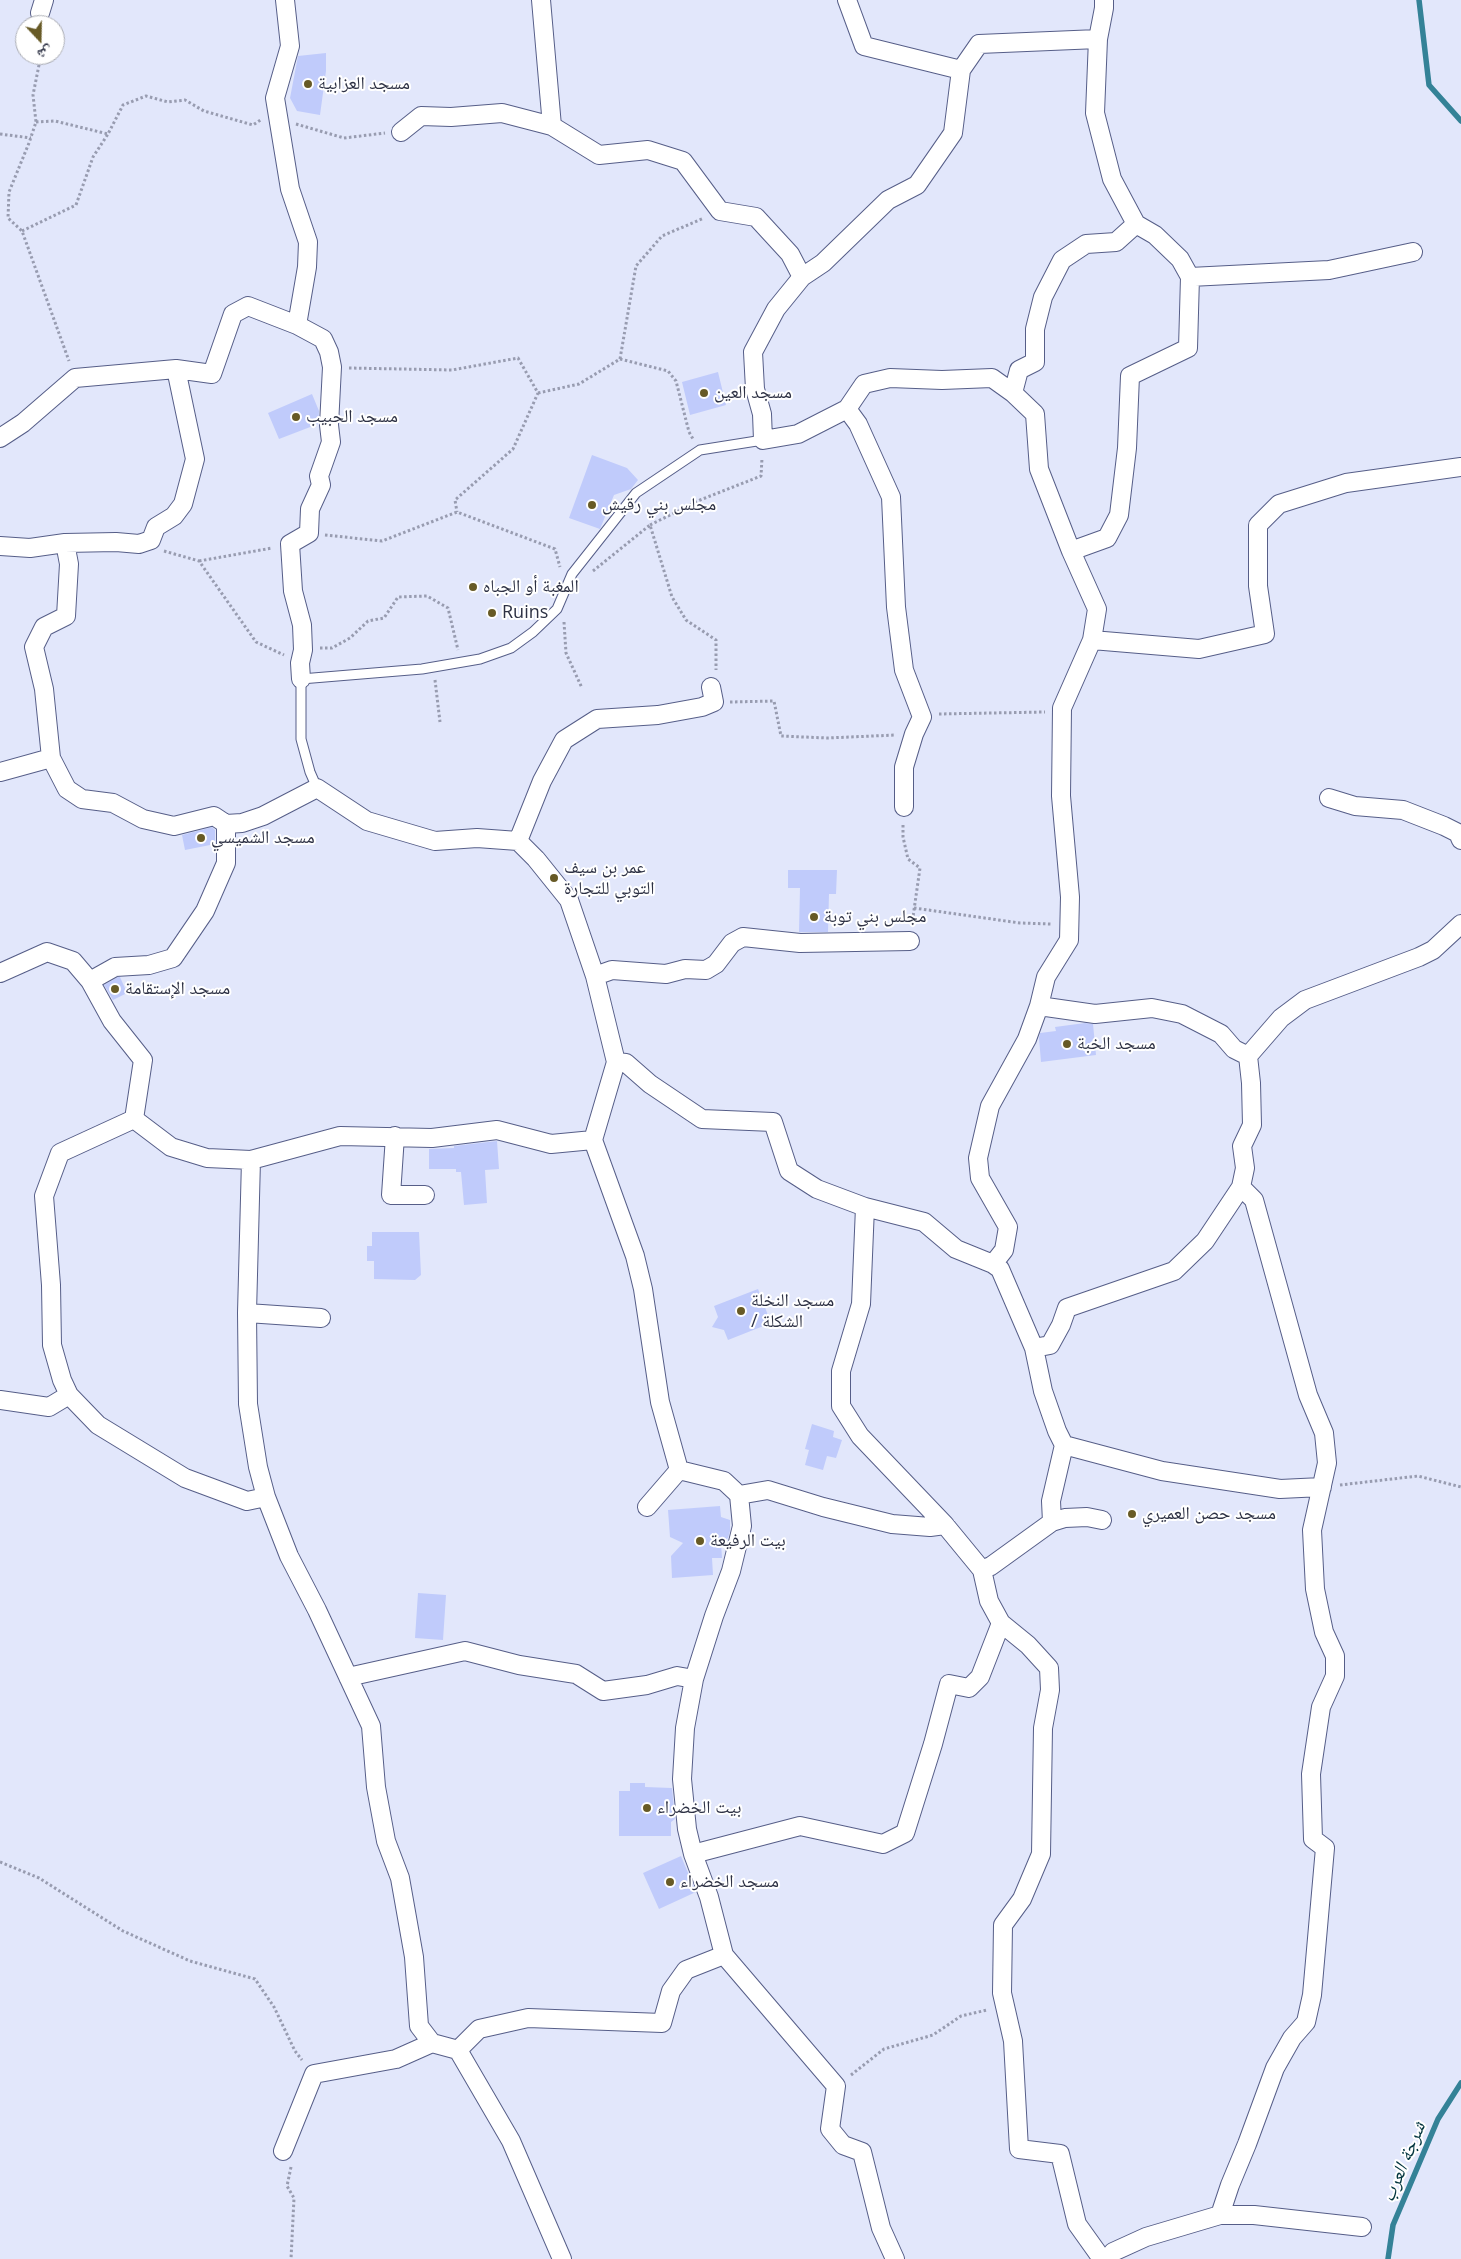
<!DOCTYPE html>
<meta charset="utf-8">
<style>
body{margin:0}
#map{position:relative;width:1461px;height:2259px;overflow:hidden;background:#e2e7fb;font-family:"Open Sans","Noto Naskh Arabic",sans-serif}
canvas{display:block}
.north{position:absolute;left:15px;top:15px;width:50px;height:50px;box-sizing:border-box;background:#fff;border:1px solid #abadb4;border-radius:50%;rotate:159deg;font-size:14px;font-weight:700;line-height:20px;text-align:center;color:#2d3144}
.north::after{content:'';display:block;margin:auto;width:18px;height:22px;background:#675a26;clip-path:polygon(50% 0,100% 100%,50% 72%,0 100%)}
</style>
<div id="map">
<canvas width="1461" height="2259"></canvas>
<div class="north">ش</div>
</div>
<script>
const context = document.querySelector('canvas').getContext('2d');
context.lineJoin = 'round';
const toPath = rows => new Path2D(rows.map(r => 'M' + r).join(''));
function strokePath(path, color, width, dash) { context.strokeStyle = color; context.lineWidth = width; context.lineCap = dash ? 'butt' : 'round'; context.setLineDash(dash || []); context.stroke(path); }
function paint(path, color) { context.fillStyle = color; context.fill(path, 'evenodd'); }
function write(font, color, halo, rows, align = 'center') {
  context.font = font + ' "Open Sans","Noto Naskh Arabic",sans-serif'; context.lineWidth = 4; context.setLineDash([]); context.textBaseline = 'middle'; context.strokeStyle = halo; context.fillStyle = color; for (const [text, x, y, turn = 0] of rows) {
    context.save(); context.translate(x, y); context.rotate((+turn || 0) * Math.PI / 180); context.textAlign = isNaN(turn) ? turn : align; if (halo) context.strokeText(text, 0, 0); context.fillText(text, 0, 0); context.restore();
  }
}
strokePath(toPath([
 [1419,0,1429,85,1461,121],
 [1388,2259,1393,2225,1438,2119,1461,2083]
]), '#348297', 5.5);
paint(toPath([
 [326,53,326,71,320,115,297,111,290,98,298,56],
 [718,372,726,405,690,415,682,382],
 [312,394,319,411,318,424,279,439,268,413],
 [592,455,627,468,638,480,631,489,614,495,600,529,569,518],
 [212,827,215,830,215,844,185,850,182,835],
 [788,870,837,870,836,894,829,894,828,932,799,932,800,888,788,888],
 [118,977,120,977,127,993,113,1000,104,985],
 [1085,1023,1093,1024,1096,1055,1041,1062,1039,1038,1040,1033,1056,1031,1055,1027],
 [497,1141,499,1169,485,1170,487,1203,464,1205,461,1172,456,1172,456,1169,429,1169,429,1149,454,1148,454,1146],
 [372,1232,419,1232,421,1275,415,1280,374,1279,374,1261,367,1261,367,1246,372,1246],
 [758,1289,771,1323,728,1340,724,1330,712,1327,718,1317,714,1306],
 [812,1424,834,1431,833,1437,842,1440,836,1458,827,1456,823,1470,805,1465,809,1450,805,1449],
 [720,1506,721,1517,730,1520,730,1531,728,1538,721,1543,722,1558,712,1558,713,1575,672,1578,671,1556,683,1543,670,1537,668,1510],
 [418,1593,446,1595,443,1640,415,1638],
 [630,1783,645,1783,645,1787,672,1788,675,1819,671,1822,671,1836,619,1836,619,1791,630,1791],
 [681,1856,696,1892,659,1909,643,1873]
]), '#c0cbfb');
const service = toPath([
 [317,788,310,772,301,739,301,679,422,669,480,659,511,648,533,632,557,609,572,574,636,493,700,450,763,440]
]);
const minor = toPath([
 [285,0,290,46,275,98,290,189,308,242,307,267,297,325,323,339,329,352,332,367,329,425,331,442,319,476,321,485,310,509,309,533,290,544,293,591,302,625,303,650,300,663,301,679],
 [541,0,552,126,599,155,648,150,683,161,720,211,756,217,790,254,802,277],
 [847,0,864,46,961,70],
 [1104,0,1104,8,1098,39,1095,113,1112,179,1136,224,1155,235,1180,259,1190,277,1329,270,1413,252],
 [40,13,44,0],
 [401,132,421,116,451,117,502,113,552,126],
 [1013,393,1019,370,1035,362,1035,329,1043,297,1062,260,1086,244,1116,242,1136,224],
 [0,438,23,423,75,378,176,369,212,374,233,314,248,306,297,325],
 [0,546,30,548,65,543,116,542,139,544,151,540,156,527,174,516,183,504,195,459,176,369],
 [1071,551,1107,538,1119,515,1127,448,1130,376,1188,348,1190,277],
 [1092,640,1199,649,1265,634,1258,586,1258,525,1279,504,1346,483,1461,467],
 [51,758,44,689,34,647,44,627,66,616,69,564,65,543],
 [0,772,51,758,67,789,82,799,113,803,143,819,174,826,214,816,226,824],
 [1329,798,1355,806,1403,810,1444,826,1458,833,1461,840],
 [904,807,904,767,914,734,922,717,904,670,896,607,891,497,858,424,847,409,798,434,763,440,762,414,755,389,753,352,776,309,802,277,823,263,888,200,917,185,953,133,961,70,979,44,1098,39],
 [518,841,542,781,564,740,597,719,658,715,702,707,714,702,711,687],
 [0,973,47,952,73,961,90,981,112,1021,143,1060,134,1119,171,1147,207,1158,251,1160,247,1313,248,1404,258,1467,266,1497,289,1556,317,1610,371,1726,376,1787,386,1841,400,1878,414,1957,419,2026,432,2043,458,2050,511,2141,562,2259],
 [595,976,612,970,666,974,685,969,706,970,716,964,732,943,743,937,800,943,910,941],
 [90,981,115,967,149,965,173,958,205,911,226,863,226,824,242,823,263,816,317,788,367,821,435,841,477,838,518,841,536,859,569,900,595,976,616,1062,593,1140],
 [1039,1006,1095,1014,1152,1008,1182,1014,1221,1034,1234,1049,1248,1056],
 [616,1062,626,1063,650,1084,702,1119,773,1122,789,1171,817,1189,865,1207,924,1222,956,1249,993,1264,1004,1250,1008,1227,980,1178,978,1158,990,1106,1027,1039,1039,1006,1046,977,1069,940,1070,897,1061,796,1062,708,1092,640,1097,609,1071,551,1039,469,1035,414,1013,393,992,378,942,380,890,378,864,384,847,409],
 [134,1119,60,1153,44,1196,51,1285,52,1345,62,1380,69,1395,98,1425,185,1478,247,1501,266,1497],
 [395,1136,391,1195,425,1195],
 [251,1160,340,1136,432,1138,497,1130,551,1144,593,1140,635,1256,643,1289,660,1402,679,1470,724,1481,739,1495,742,1526,731,1571,714,1616,694,1679,685,1728,682,1779,687,1829,693,1854,709,1897,724,1955,836,2086,830,2129,843,2145,862,2152,881,2228,895,2259],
 [865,1207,861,1304,841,1371,841,1406,860,1436,945,1525,982,1570,989,1601,1001,1623,1028,1645,1049,1668,1050,1690,1043,1728,1041,1854,1022,1899,1003,1925,1002,1993,1013,2041,1019,2149,1060,2154,1077,2224,1102,2259],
 [993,1264,1000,1269,1034,1348,1050,1345,1061,1325,1067,1308,1174,1271,1205,1241,1241,1187],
 [247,1313,321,1318],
 [1034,1348,1043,1391,1057,1431,1064,1445,1162,1471,1280,1489,1322,1487],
 [0,1400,49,1407,69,1395],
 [739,1495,768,1490,823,1507,892,1524,930,1527,945,1525],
 [647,1507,679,1470],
 [1052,1522,1065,1518,1087,1517,1102,1520],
 [982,1570,991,1566,1052,1522,1051,1501,1064,1445],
 [348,1677,465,1651,519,1665,576,1674,603,1691,647,1685,677,1676,694,1679],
 [693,1854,800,1826,883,1844,905,1833,933,1744,949,1684,969,1688,980,1677,1001,1623],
 [458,2050,479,2029,528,2018,662,2023,671,1991,686,1970,724,1955],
 [283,2151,314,2074,396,2059,432,2043],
 [1220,2215,1230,2185,1247,2144,1275,2068,1292,2038,1306,2022,1312,1995,1325,1848,1313,1839,1311,1774,1321,1707,1335,1676,1335,1656,1324,1632,1315,1589,1312,1530,1327,1463,1324,1433,1308,1395,1254,1200,1241,1187,1245,1168,1242,1146,1252,1125,1251,1083,1248,1056,1281,1018,1305,1000,1419,957,1433,950,1461,924],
 [1108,2259,1113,2252,1146,2237,1220,2215,1254,2215,1362,2227]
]);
strokePath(service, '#565e88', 11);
strokePath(minor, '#565e88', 20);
strokePath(toPath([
 [41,55,33,95,36,122,29,143,9,192,8,218,22,231,69,361],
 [36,122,55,121,108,134,123,105,146,96,168,102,185,100,204,111,253,125,262,119],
 [296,124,344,138,385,133],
 [0,134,31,138],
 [22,231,76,205,93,157,108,134],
 [620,359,636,266,662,236,704,218],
 [349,368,452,370,518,358,538,393,513,449,455,500,457,512],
 [538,393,579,384,620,359,668,371,676,381,689,432,693,439],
 [650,525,700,500,761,476,762,458],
 [325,535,382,541,457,512,555,549,560,567],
 [164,551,199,561,256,642,284,655],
 [199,561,272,548],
 [593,571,650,525,672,597,686,620,716,640,716,670],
 [564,622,566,653,582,688],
 [320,648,332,648,350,638,368,621,384,618,398,597,427,596,448,608,458,650],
 [435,680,440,722],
 [730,702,774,701,781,736,827,738,896,735],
 [939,714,1045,712],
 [903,825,903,837,908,859,920,868,912,924],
 [914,908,1020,923,1051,924],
 [1340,1485,1418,1476,1461,1487],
 [0,1862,39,1878,123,1931,190,1961,255,1979,274,2007,295,2051,302,2060],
 [851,2075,884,2049,933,2035,961,2016,987,2010],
 [291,2167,287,2186,294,2198,291,2259]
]), '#989cb0', 3, [2.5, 2.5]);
strokePath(service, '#fff', 9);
strokePath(minor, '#fff', 18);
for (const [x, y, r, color] of [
 [308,84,5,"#675a26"],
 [704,393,5,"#675a26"],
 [296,417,5,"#675a26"],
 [592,505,5,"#675a26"],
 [473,587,5,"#675a26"],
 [492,613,5,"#675a26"],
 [201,838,5,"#675a26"],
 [554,878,5,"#675a26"],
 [814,917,5,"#675a26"],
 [115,989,5,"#675a26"],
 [1067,1044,5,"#675a26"],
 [741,1311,5,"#675a26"],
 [1132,1514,5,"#675a26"],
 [700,1541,5,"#675a26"],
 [647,1808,5,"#675a26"],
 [670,1882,5,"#675a26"]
]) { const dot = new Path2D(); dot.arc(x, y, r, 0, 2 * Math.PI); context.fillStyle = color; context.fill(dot); strokePath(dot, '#fff', 2); }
write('18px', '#2d3144', '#fff', [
 ["مسجد العزابية",318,84],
 ["مسجد العين",714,393],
 ["مسجد الحبيب",306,417],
 ["مجلس بني رقيش",602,505],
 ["المغبة أو الجباه",483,587],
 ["Ruins",502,613],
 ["مسجد الشميسي",211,838],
 ["عمر بن سيف",564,868],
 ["التوبي للتجارة",564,889],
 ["مجلس بني توبة",824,917],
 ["مسجد الإستقامة",125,989],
 ["مسجد الخبة",1077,1044],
 ["مسجد النخلة",751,1301],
 ["/ الشكلة",751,1322],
 ["مسجد حصن العميري",1142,1514],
 ["بيت الرفيعة",710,1541],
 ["بيت الخضراء",657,1808],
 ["مسجد الخضراء",680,1882]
], 'left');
write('italic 19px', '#01343e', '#fff', [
 ["شرجة العرب",1404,2162,-67]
]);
</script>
